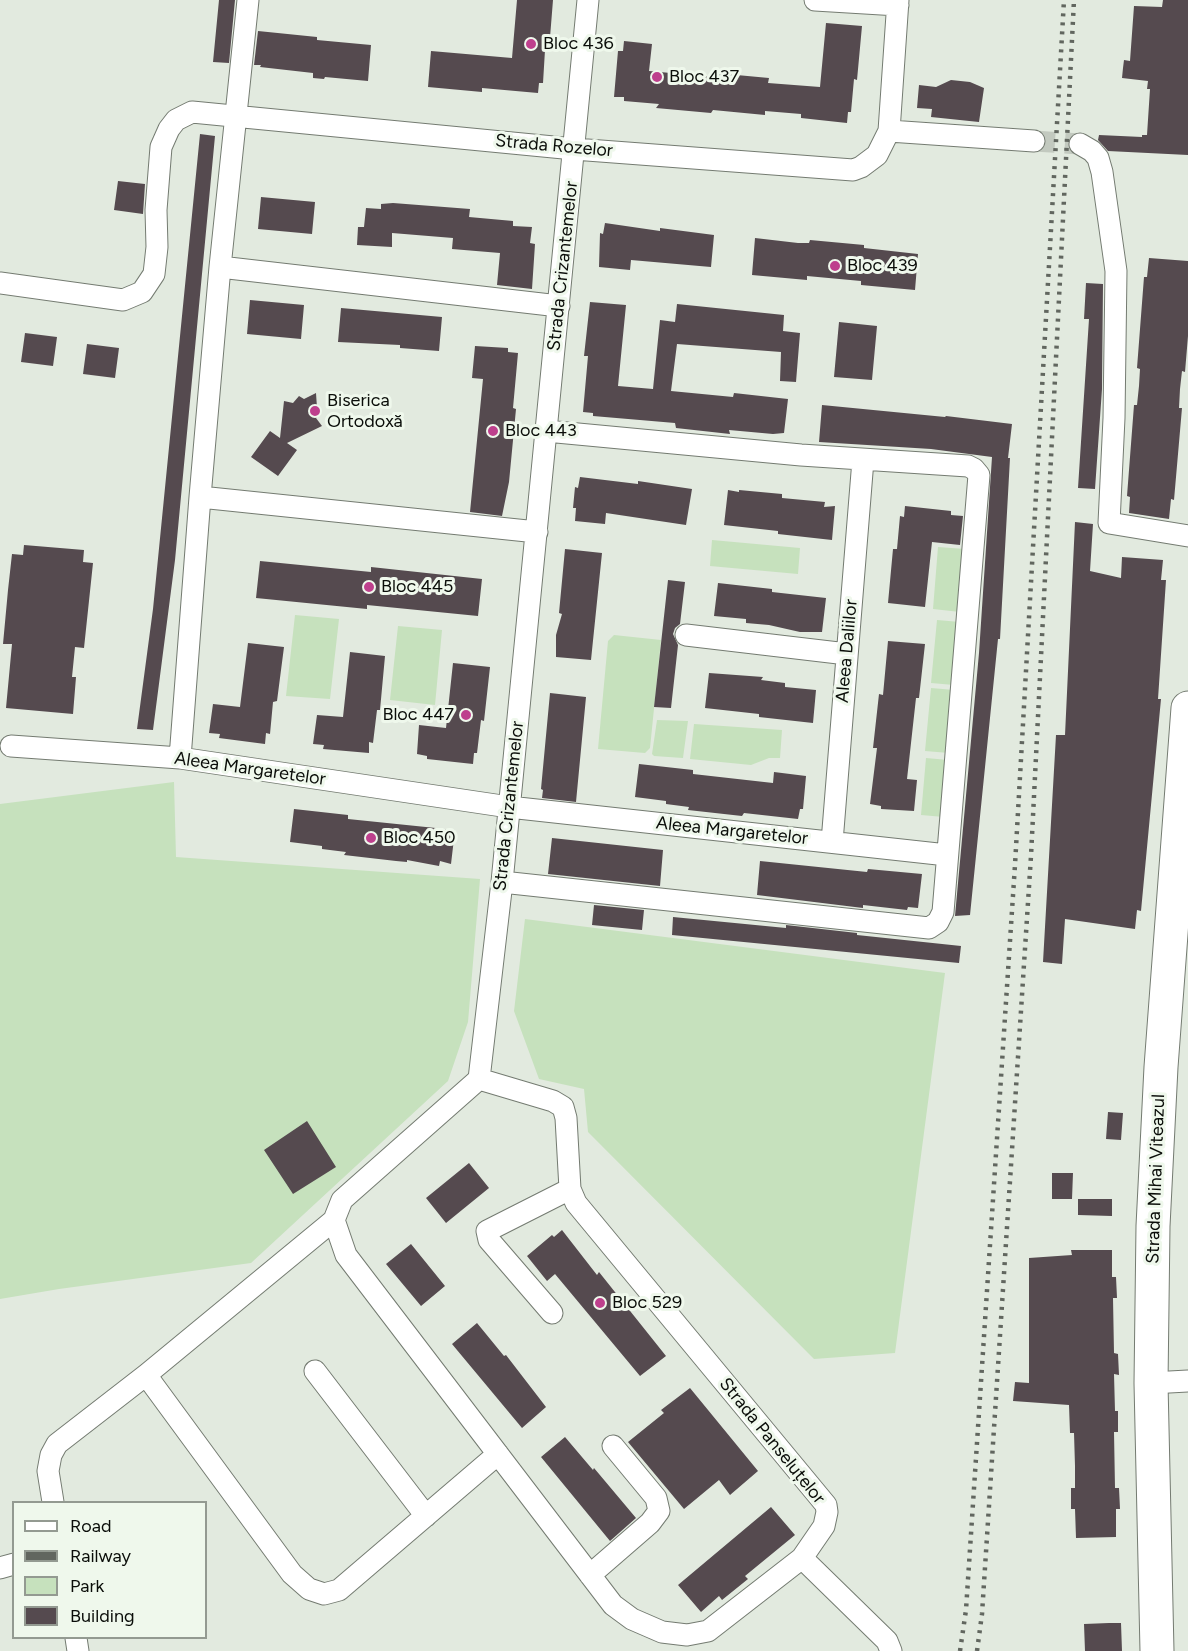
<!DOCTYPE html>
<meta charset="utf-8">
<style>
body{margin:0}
#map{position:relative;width:1188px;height:1651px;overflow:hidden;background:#e2eadf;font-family:Figtree,sans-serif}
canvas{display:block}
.legend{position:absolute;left:12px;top:1501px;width:195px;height:138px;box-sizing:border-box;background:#eff8ec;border:2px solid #939a91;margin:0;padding:8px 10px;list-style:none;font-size:18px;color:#0a0d09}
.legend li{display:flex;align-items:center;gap:12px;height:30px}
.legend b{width:30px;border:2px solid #939a91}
</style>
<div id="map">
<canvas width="1188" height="1651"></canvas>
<ul class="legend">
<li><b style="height:8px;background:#fff"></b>Road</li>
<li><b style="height:8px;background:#61665f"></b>Railway</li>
<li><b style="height:16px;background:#c6e1bd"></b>Park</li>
<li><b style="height:16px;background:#554a4f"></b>Building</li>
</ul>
</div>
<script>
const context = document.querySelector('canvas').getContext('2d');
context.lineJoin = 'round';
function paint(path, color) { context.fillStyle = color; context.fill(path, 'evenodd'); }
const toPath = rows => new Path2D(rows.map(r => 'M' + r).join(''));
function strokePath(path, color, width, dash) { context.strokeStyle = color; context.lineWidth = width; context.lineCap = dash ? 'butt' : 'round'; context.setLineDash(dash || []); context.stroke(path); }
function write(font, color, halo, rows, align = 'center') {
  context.font = font + ' Figtree,sans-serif'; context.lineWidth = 6; context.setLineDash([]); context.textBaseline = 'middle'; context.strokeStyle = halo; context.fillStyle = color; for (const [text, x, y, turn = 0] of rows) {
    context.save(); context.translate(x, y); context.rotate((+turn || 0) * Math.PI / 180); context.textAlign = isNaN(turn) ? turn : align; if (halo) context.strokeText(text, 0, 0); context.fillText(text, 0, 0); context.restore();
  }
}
paint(toPath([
 [712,540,800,548,798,574,710,566],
 [938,547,965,549,960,612,933,609],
 [295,615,339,619,330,699,286,696],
 [937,620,960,622,954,685,931,683],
 [398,626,442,630,435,705,390,700],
 [614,635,661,640,650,748,645,753,598,749,608,641],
 [931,688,954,690,949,753,925,751],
 [657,720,688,721,683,758,654,756,652,754],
 [694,724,782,730,780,758,769,758,751,765,690,759],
 [926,758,948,760,944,817,921,815],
 [174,782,176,857,480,879,468,1022,448,1081,251,1263,59,1289,0,1299,0,804],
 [525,919,945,973,895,1353,814,1359,588,1132,584,1089,539,1079,514,1011]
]), '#c6e1bd');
paint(toPath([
 [219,0,235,0,229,63,213,62],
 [517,0,553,0,549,50,545,50,543,83,539,83,538,93,482,88,482,92,428,87,431,51,512,58],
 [1163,0,1188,0,1188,155,1108,151,1098,140,1099,135,1142,137,1142,135,1147,135,1150,89,1147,89,1148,81,1122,78,1123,68,1124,60,1130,61,1134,6,1162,7],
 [826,23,862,26,857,80,854,79,851,112,848,112,847,123,801,118,801,114,765,111,765,115,713,110,711,113,656,108,659,104,624,101,624,97,614,97,618,51,623,51,624,41,652,44,649,71,714,77,715,73,769,78,768,83,820,87],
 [258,31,317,37,317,40,371,45,368,81,325,77,324,79,313,78,313,73,260,67,261,65,254,65],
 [951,80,970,82,984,88,979,122,931,117,932,109,917,108,919,85,936,87],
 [200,134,215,136,175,560,153,730,137,729,153,609],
 [118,181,145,184,143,214,114,210],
 [261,197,315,202,312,234,258,229],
 [393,203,470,209,469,217,513,221,513,226,532,227,530,243,535,244,532,289,497,285,500,253,452,249,453,238,392,233,392,247,357,245,358,227,364,227,366,208,381,209,381,204],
 [605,223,660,231,660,228,714,235,711,267,631,260,630,270,599,267,600,233,603,234],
 [755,238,798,243,809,243,810,240,864,245,864,248,918,254,915,290,861,285,861,281,807,276,807,280,752,275],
 [1149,258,1188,261,1188,336,1185,372,1182,371,1180,389,1179,408,1182,408,1174,500,1171,499,1169,519,1129,513,1130,497,1127,496,1134,405,1137,405,1139,386,1140,369,1137,368,1144,277,1147,277],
 [1086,283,1103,284,1102,389,1095,489,1078,488,1089,319,1084,319],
 [250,300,304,305,301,339,247,334],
 [590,302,626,305,618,386,653,389,660,320,675,322,677,304,784,315,783,331,800,333,796,382,780,381,781,352,677,344,671,391,733,397,734,393,788,399,784,433,773,434,729,430,730,434,676,428,675,423,593,416,593,413,583,412,588,356,584,356],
 [341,308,442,317,439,351,400,348,400,345,338,342],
 [839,322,877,326,872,380,834,377],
 [25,333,57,337,53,366,21,362],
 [87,344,119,348,115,378,83,374],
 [475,346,508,348,508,352,518,353,513,408,516,409,509,482,502,516,470,512,483,379,472,378],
 [316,393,317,408,320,412,316,418,322,426,287,443,297,450,278,476,251,457,270,431,280,438,284,401,293,403,299,396,304,399],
 [822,405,945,417,946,416,1012,424,1008,458,1010,458,1000,639,998,639,970,915,955,916,979,653,992,457,931,449,819,442],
 [580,477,638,484,638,481,692,489,686,525,606,513,605,524,575,521,576,508,573,508,575,487,578,488],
 [728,490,739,492,739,490,782,494,782,498,825,502,824,507,835,506,832,540,778,534,778,531,724,525],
 [905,506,951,511,951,515,963,516,960,545,932,542,925,607,888,603,893,549,897,549,900,516,904,517],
 [1075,522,1093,524,1090,571,1121,578,1122,557,1163,560,1161,580,1166,580,1158,699,1161,699,1141,911,1137,910,1135,929,1065,919,1062,964,1043,962,1056,735,1065,735],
 [24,545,84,550,83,562,93,563,84,648,75,647,72,677,76,677,73,714,6,708,12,644,3,644,8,590,12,554,23,555],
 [565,549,602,553,591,660,556,657,556,635,562,614,559,613],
 [260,561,371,572,371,567,482,579,478,616,367,605,367,609,256,598],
 [668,580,685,582,680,624,675,628,673,634,678,645,671,708,654,707],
 [718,583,772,589,772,592,826,598,822,632,800,632,769,625,746,623,746,619,714,616],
 [888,641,925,644,919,698,916,698,907,779,917,780,914,811,881,809,881,806,870,804,877,748,873,748,879,694,883,695],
 [248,643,284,647,277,701,273,702,270,734,266,733,265,744,219,738,220,734,209,733,213,704,240,707],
 [350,652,385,656,380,710,377,710,373,743,369,742,369,753,323,749,324,745,313,744,317,715,343,717],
 [453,663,490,667,484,721,481,720,477,753,474,753,473,764,427,759,427,756,417,754,419,725,446,728],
 [709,673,763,677,761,680,785,683,785,687,816,690,813,723,759,717,759,714,705,708],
 [550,693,586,697,576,802,542,798,543,790,541,789],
 [639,764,693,770,693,774,773,783,774,772,806,776,803,809,800,809,798,819,744,813,742,816,688,810,689,807,666,804,666,801,635,797],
 [294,809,348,815,348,819,455,830,451,864,440,861,439,866,407,860,407,862,396,861,344,855,346,852,322,849,322,846,290,842],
 [552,838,663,850,660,886,548,874],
 [760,861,867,872,868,869,922,874,918,908,908,907,907,910,863,905,863,908,757,895],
 [594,905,644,910,642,930,592,925],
 [673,917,786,928,786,925,857,933,857,935,961,946,959,963,672,935],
 [1108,1112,1123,1113,1121,1140,1106,1139],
 [307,1121,336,1167,293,1194,264,1150],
 [469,1163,489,1188,446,1223,426,1198],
 [1052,1173,1073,1173,1072,1199,1052,1199],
 [1078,1199,1112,1199,1112,1216,1078,1215],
 [562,1230,597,1275,599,1272,666,1356,640,1376,555,1274,547,1281,527,1256,552,1235,554,1237],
 [411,1244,445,1286,421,1306,386,1264],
 [1071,1250,1112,1250,1112,1277,1116,1277,1117,1298,1113,1298,1114,1353,1118,1354,1119,1375,1114,1374,1115,1411,1118,1411,1118,1432,1114,1432,1115,1488,1119,1488,1120,1509,1116,1509,1116,1537,1076,1538,1075,1509,1071,1509,1071,1488,1075,1488,1075,1466,1074,1433,1070,1433,1069,1405,1013,1401,1015,1382,1029,1383,1029,1258,1072,1255],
 [477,1323,504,1356,506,1355,546,1407,522,1428,452,1344],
 [690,1388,758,1471,730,1495,719,1480,684,1509,628,1442,664,1413,661,1410],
 [565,1437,593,1470,594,1468,636,1518,610,1541,541,1457],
 [771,1507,795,1535,745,1576,748,1579,722,1600,719,1596,701,1612,678,1585],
 [1109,1623,1121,1623,1122,1651,1085,1651,1084,1624]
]), '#554a4f');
strokePath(toPath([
 [1034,141,1080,144]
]), '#c2c9bf', 21, [21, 10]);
const minor = toPath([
 [815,0,898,5],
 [889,131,1034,141],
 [1080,144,1092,151,1098,158,1102,172,1116,271,1114,418,1109,523,1188,536],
 [220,267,559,306],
 [0,283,123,300,142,292,154,274,157,247,156,210,161,147,169,129,176,120,192,112,574,149,853,170,861,167,877,155,889,131,898,0],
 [200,497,537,532],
 [686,635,847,654],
 [11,746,180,758,509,807,947,855],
 [180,758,200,497,220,267,248,0],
 [832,842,863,460],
 [502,882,929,928,938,922,943,912,979,475,974,469,968,466,801,455,546,431],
 [479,1079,553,1101,563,1107,566,1118,570,1189,576,1203,826,1505,827,1512,824,1526,802,1558,708,1631,687,1635,662,1632,632,1619,613,1605,346,1255,334,1220,342,1200,479,1079],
 [479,1079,502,882,588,0],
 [552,1313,489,1240,487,1231,570,1189],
 [315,1371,426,1516],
 [146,1375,292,1574,309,1589,324,1594,339,1590,498,1454],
 [1151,1383,1188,1381],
 [53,1502,48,1471,51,1455,57,1444,146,1375,334,1220],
 [802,1558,887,1641,891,1651],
 [0,1568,14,1564],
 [590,1575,650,1523,659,1511,656,1498,613,1446],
 [76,1638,78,1651]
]);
const trunk = toPath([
 [1157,1651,1151,1383,1153,1226,1161,1067,1188,708]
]);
strokePath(minor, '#747b71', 23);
strokePath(trunk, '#747b71', 35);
strokePath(minor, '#fff', 21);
strokePath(trunk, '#fff', 33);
strokePath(toPath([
 [960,1651,966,1610,1015,865,1064,0],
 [977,1651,982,1614,1031,856,1074,0]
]), '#61665f', 4.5, [3, 6]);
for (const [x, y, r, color] of [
 [531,44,6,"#be408d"],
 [657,77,6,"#be408d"],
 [835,266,6,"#be408d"],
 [315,411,6,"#be408d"],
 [493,431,6,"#be408d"],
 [369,587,6,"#be408d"],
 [466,715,6,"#be408d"],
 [371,838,6,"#be408d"],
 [600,1303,6,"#be408d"]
]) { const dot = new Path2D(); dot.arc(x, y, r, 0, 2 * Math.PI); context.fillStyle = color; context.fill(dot); strokePath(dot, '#eff8ec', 2); }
write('18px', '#0a0d09', '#eff8ec', [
 ["Bloc 436",543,44],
 ["Bloc 437",669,77],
 ["Bloc 439",847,266],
 ["Biserica",327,401],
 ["Ortodoxă",327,422],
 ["Bloc 443",505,431],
 ["Bloc 445",381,587],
 ["Bloc 447",454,715,"right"],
 ["Bloc 450",383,838],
 ["Bloc 529",612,1303]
], 'left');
write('18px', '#0a0d09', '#eff8ec', [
 ["Strada Rozelor",554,146,5],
 ["Strada Crizantemelor",563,266,-84],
 ["Aleea Daliilor",847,651,-85],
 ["Aleea Margaretelor",250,769,8],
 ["Strada Crizantemelor",509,806,-84],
 ["Aleea Margaretelor",732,831,6],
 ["Strada Mihai Viteazul",1156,1179,-88],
 ["Strada Panseluțelor",772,1441,51]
]);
</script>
